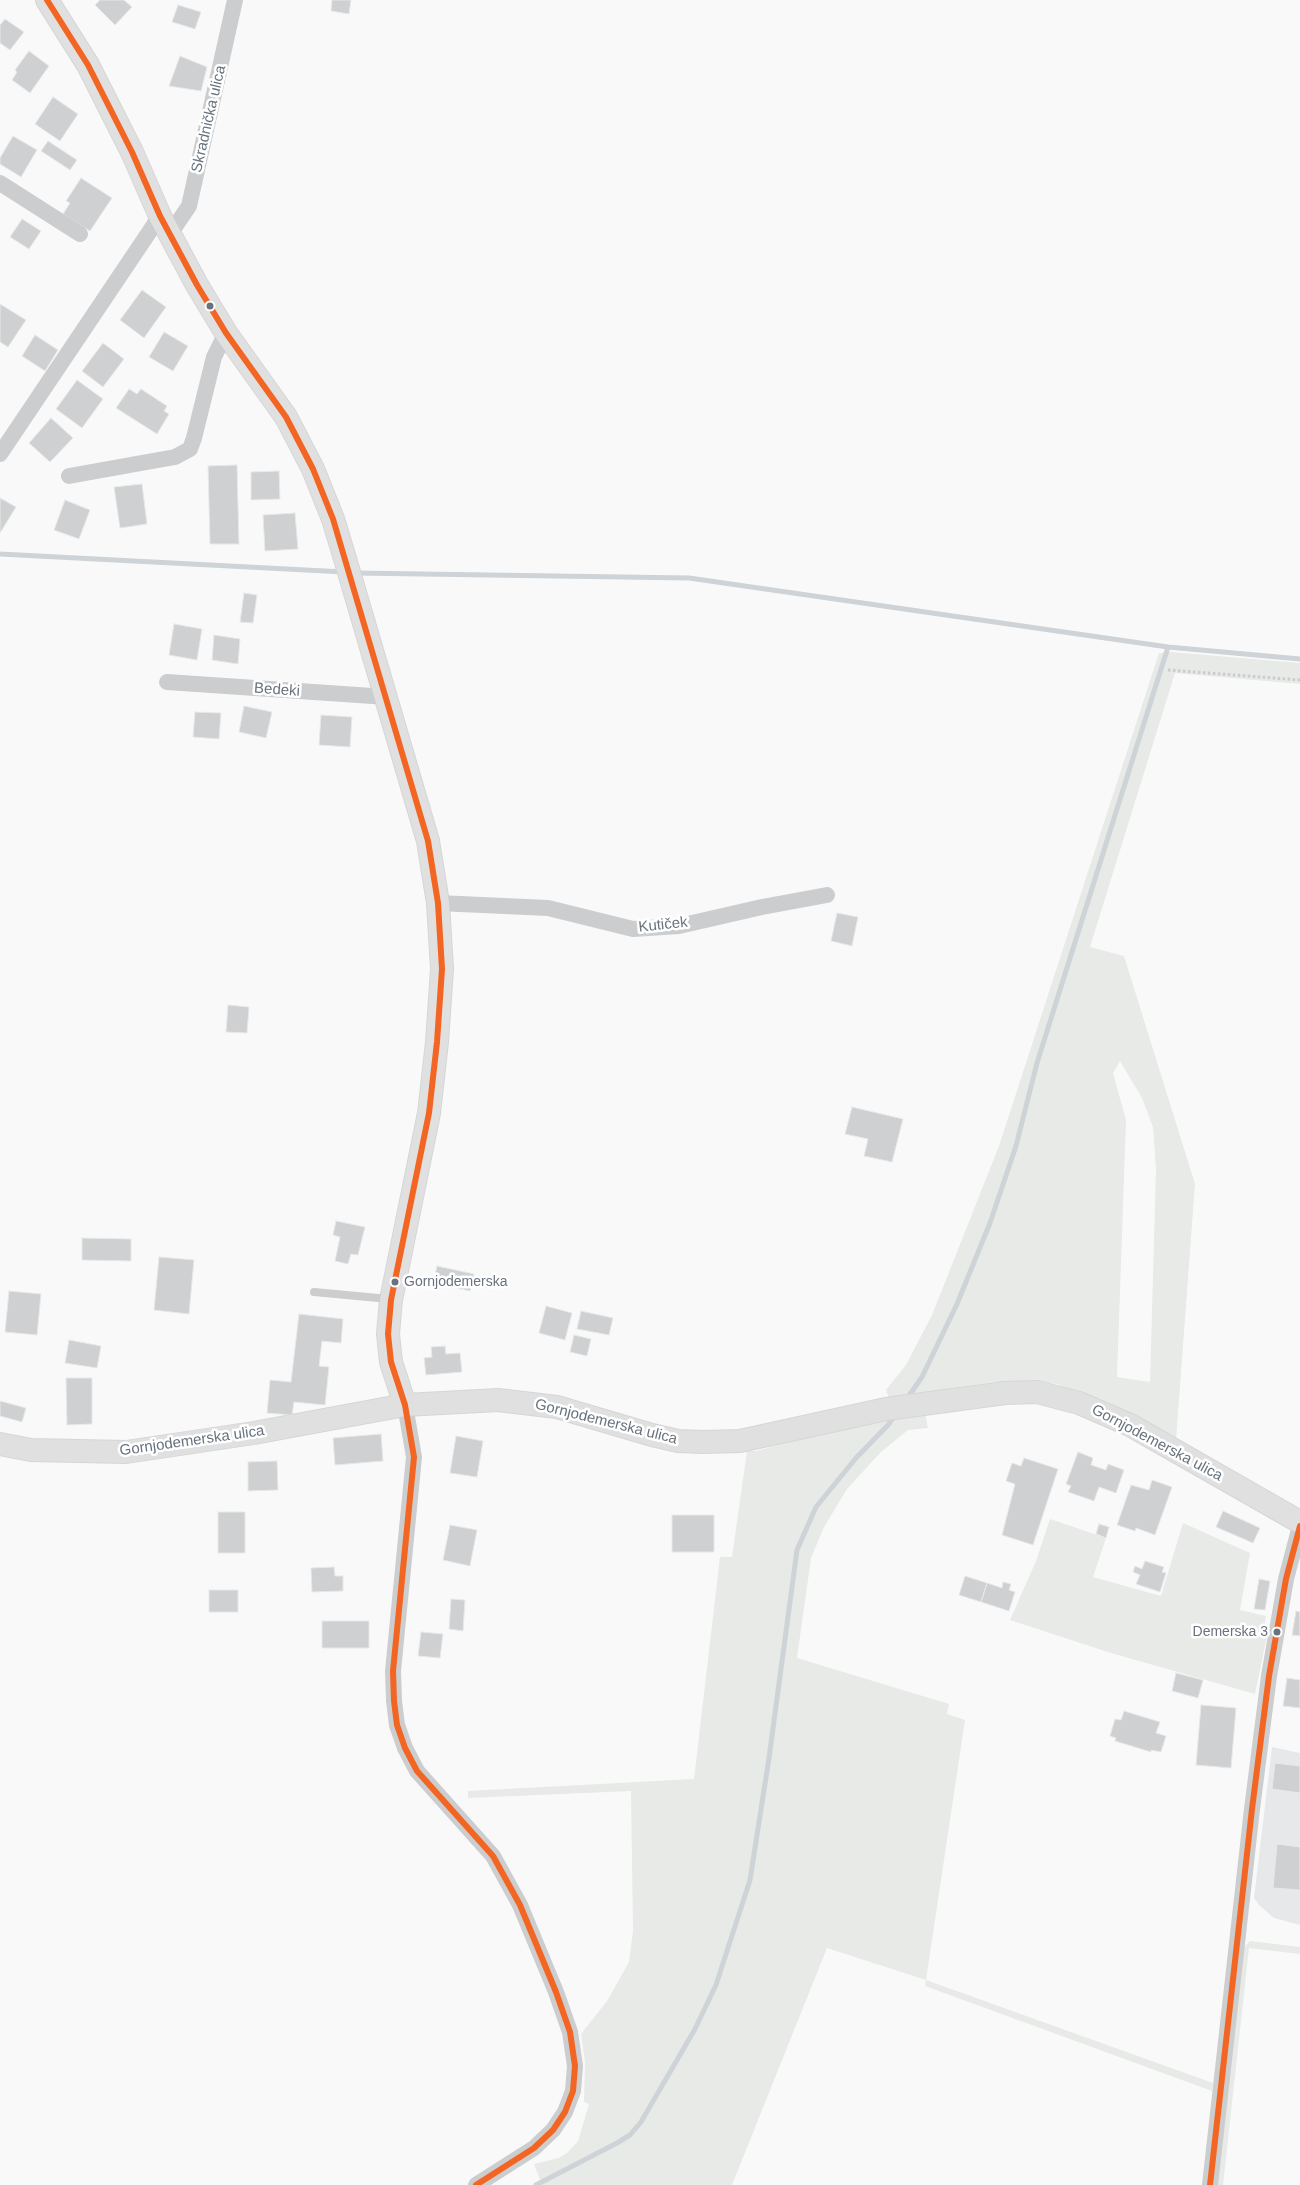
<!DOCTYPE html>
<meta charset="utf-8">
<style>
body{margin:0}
canvas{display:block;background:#f9f9f9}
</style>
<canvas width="1300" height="2185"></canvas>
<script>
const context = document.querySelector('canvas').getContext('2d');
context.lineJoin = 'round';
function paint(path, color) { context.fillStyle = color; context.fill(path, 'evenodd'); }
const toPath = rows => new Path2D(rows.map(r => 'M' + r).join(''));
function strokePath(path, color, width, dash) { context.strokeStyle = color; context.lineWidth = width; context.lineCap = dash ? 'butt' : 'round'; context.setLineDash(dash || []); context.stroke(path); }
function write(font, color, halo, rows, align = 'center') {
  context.font = font + ' Helvetica,sans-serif'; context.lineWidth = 5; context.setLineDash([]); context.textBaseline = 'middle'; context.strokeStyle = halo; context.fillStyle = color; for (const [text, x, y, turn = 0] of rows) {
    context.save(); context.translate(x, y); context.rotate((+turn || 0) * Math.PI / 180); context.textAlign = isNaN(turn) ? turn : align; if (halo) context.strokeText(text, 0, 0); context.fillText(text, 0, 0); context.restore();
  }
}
paint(toPath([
 [1272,1747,1300,1753,1300,1925,1274,1918,1259,1905,1254,1898]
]), '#e7e8e9');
paint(toPath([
 [1171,652,1300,663,1300,684,1175,673,1090,947,1124,956,1195,1184,1176,1440,1096,1400,1057,1384,1030,1381,994,1382,951,1388,890,1401,886,1390,906,1365,932,1315,999,1146,1159,653],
 [1120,1061,1142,1098,1153,1127,1156,1169,1150,1382,1117,1377,1126,1120,1113,1073],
 [925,1413,928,1428,908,1430,881,1452,847,1489,824,1527,811,1558,797,1658,949,1704,947,1714,965,1720,926,1980,1213,2083,1212,2091,925,1986,926,1980,827,1948,732,2185,542,2185,534,2164,559,2158,567,2153,578,2141,589,2104,584,2102,585,2062,581,2034,607,2001,629,1962,633,1931,631,1791,468,1798,468,1791,694,1779,720,1557,732,1557,747,1451,756,1451,884,1417],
 [1050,1519,1106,1538,1093,1577,1161,1596,1183,1523,1250,1553,1240,1610,1266,1616,1263,1634,1267,1636,1255,1694,1111,1653,1010,1620,1036,1561],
 [1250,1941,1300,1947,1300,1954,1249,1948,1223,2185,1217,2185,1244,1947]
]), '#e7eae7');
strokePath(toPath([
 [0,554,344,572],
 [355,573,689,578,1168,647,1300,659],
 [906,1400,922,1377,957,1304,990,1223,1016,1146,1037,1063,1168,647],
 [536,2185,617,2143,630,2135,641,2122,695,2029,716,1985,750,1880,769,1758,797,1550,816,1507,856,1458,888,1425,895,1415]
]), '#ced3d7', 5);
const building = toPath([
 [100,0,124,0,132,7,115,25,95,5,100,0],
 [332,0,351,0,349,14,331,11,332,0],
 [178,5,201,12,195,29,172,22,178,5],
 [5,19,24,32,10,50,0,43,0,25,5,19],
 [29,51,49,66,30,93,12,80,17,72,15,70,29,51],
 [180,56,207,67,201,91,169,86,180,56],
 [53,97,78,114,60,141,35,124,53,97],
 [13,136,37,150,21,177,0,164,0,158,13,136],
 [48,141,77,160,70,170,41,151,48,141],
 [81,178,112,198,90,231,63,214,70,203,66,201,81,178],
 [22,219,41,231,29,249,10,237,22,219],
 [142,290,166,307,144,338,120,320,142,290],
 [0,304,26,320,8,347,0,342,0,304],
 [164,332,188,346,173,371,149,357,164,332],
 [35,335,58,350,45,371,22,356,35,335],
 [103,343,124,359,103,387,82,371,103,343],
 [77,380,103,399,82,428,56,409,77,380],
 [129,389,137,394,141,389,167,406,164,411,169,414,157,434,116,408,129,389],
 [51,418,73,438,50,462,29,443,51,418],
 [237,465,239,544,210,544,208,466,237,465],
 [279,471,280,499,251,500,251,472,279,471],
 [142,484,147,524,120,528,114,487,142,484],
 [0,498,16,507,0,533,0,498],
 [65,500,90,510,79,539,54,530,65,500],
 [295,513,298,549,265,551,263,515,295,513],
 [244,593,257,595,253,623,240,622,244,593],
 [174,624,202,629,197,660,169,655,174,624],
 [214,635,240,639,238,664,212,660,214,635],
 [244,706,272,712,266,738,239,732,244,706],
 [195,712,221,713,219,739,193,737,195,712],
 [321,715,352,717,350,747,319,745,321,715],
 [837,913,858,917,852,946,831,941,837,913],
 [228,1005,249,1007,247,1033,226,1032,228,1005],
 [852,1107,903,1119,892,1162,864,1156,868,1139,845,1134,852,1107],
 [336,1221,365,1227,358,1255,351,1254,348,1264,335,1261,340,1237,333,1235,336,1221],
 [82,1238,131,1239,131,1261,82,1260,82,1238],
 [159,1257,194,1260,189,1314,154,1310,159,1257],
 [437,1266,474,1274,470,1291,433,1283,437,1266],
 [9,1291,41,1294,37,1335,5,1332,9,1291],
 [546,1306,572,1313,565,1340,539,1333,546,1306],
 [581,1311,613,1318,609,1335,577,1329,581,1311],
 [299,1314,343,1319,341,1343,322,1341,319,1366,329,1367,325,1405,294,1402,292,1415,267,1413,270,1380,291,1382,299,1314],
 [574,1335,591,1339,587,1356,570,1352,574,1335],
 [69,1340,101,1346,97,1368,65,1363,69,1340],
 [445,1346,446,1354,460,1353,462,1372,426,1375,424,1358,432,1357,431,1347,445,1346],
 [66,1378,92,1378,92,1424,67,1425,66,1378],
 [0,1401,26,1408,22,1422,0,1416,0,1401],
 [381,1434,383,1461,335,1465,333,1438,381,1434],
 [456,1436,483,1441,477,1477,450,1473,456,1436],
 [1078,1452,1093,1458,1091,1465,1106,1470,1108,1464,1124,1470,1116,1493,1099,1487,1094,1501,1068,1492,1071,1486,1066,1484,1078,1452],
 [1024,1458,1058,1469,1033,1545,1002,1535,1015,1484,1006,1481,1012,1463,1021,1466,1024,1458],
 [277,1461,278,1490,248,1491,248,1462,277,1461],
 [1152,1480,1172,1487,1155,1535,1136,1528,1135,1531,1117,1525,1131,1485,1149,1490,1152,1480],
 [1223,1511,1260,1528,1253,1543,1216,1527,1223,1511],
 [218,1512,245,1512,245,1553,218,1553,218,1512],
 [672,1515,714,1515,714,1552,672,1552,672,1515],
 [1099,1524,1109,1527,1106,1538,1096,1534,1099,1524],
 [450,1525,477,1530,470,1566,443,1560,450,1525],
 [1145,1561,1164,1567,1162,1572,1166,1573,1160,1592,1136,1584,1140,1575,1133,1572,1135,1566,1142,1569,1145,1561],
 [334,1567,335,1576,343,1576,343,1591,312,1592,311,1568,334,1567],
 [965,1576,987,1583,981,1602,959,1595,965,1576],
 [1259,1579,1270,1581,1265,1610,1254,1609,1259,1579],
 [1003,1582,1011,1584,1009,1590,1015,1592,1009,1611,981,1602,987,1583,1002,1588,1003,1582],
 [209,1590,238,1590,238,1612,209,1612,209,1590],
 [451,1599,465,1600,463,1631,449,1629,451,1599],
 [1296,1611,1300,1612,1300,1636,1292,1635,1296,1611],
 [322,1621,369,1621,369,1648,322,1648,322,1621],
 [421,1632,443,1634,440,1658,418,1656,421,1632],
 [1176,1673,1203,1680,1198,1698,1172,1691,1176,1673],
 [1287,1678,1300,1680,1300,1708,1283,1706,1287,1678],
 [1201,1705,1236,1708,1231,1768,1196,1765,1201,1705],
 [1124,1711,1160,1722,1156,1733,1166,1736,1161,1752,1151,1750,1151,1752,1115,1741,1116,1738,1110,1736,1115,1719,1121,1720,1124,1711],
 [1275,1763,1300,1766,1300,1793,1272,1789,1275,1763],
 [1277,1844,1300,1847,1300,1890,1273,1888,1277,1844]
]);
paint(building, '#ced0d1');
strokePath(building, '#e8e8e8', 1);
const secondary = toPath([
 [47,0,88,65,132,152,160,216,197,285,226,333,286,417,313,469,333,519,346,562,428,841,438,903,442,969,437,1042,429,1113,391,1300,388,1334,391,1362,405,1405],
 [0,1444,31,1450,126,1452,254,1433,405,1405,498,1400,557,1407,652,1435,678,1441,704,1442,740,1441,886,1409,1005,1393,1037,1392,1079,1403,1130,1425,1300,1522]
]);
strokePath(secondary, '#d5d6d6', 24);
strokePath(toPath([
 [1168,670,1300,680]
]), '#cacbcc', 3, [2.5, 2.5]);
strokePath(toPath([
 [314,1292,389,1299]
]), '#cccdce', 8);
strokePath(toPath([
 [0,183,80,234],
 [170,234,189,206,235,0],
 [0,454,160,216],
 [69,476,175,457,190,449,194,438,214,357,226,333],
 [167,682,387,697],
 [438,903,548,908,633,929,679,926,762,907,827,895],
 [405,1405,414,1457,393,1671,394,1701,397,1725,405,1748,417,1771,493,1856,520,1905,556,1992,570,2032,575,2066,573,2091,565,2112,553,2130,534,2148,476,2185],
 [1210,2185,1252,1809,1269,1676,1286,1579,1300,1526]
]), '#cccdce', 16);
strokePath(secondary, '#e0e0e1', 22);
strokePath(toPath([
 [47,0,88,65,132,152,160,216,197,285,226,333,286,417,313,469,333,519,428,841,438,903,442,969,437,1042,429,1113,391,1300,388,1334,391,1362,405,1405,414,1457,393,1671,394,1701,397,1725,405,1748,417,1771,493,1856,520,1905,556,1992,570,2032,575,2066,573,2091,565,2112,553,2130,534,2148,476,2185],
 [1210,2185,1252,1809,1269,1676,1286,1579,1300,1526]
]), '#f26522', 6);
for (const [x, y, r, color] of [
 [210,306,4.5,"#68737f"],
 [395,1282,4.5,"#68737f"],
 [1277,1632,4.5,"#68737f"]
]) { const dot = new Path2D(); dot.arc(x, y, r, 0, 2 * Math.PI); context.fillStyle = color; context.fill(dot); strokePath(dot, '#fff', 2); }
write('14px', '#68737f', '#fff', [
 ["Gornjodemerska",404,1282],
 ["Demerska 3",1268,1632,"right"]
], 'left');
write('15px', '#68737f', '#fff', [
 ["Skradnička ulica",209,119,-77],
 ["Bedeki",277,690,4],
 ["Kutiček",663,925,-6],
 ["Gornjodemerska ulica",606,1422,14],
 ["Gornjodemerska ulica",192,1441,-8],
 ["Gornjodemerska ulica",1157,1443,28]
]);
</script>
